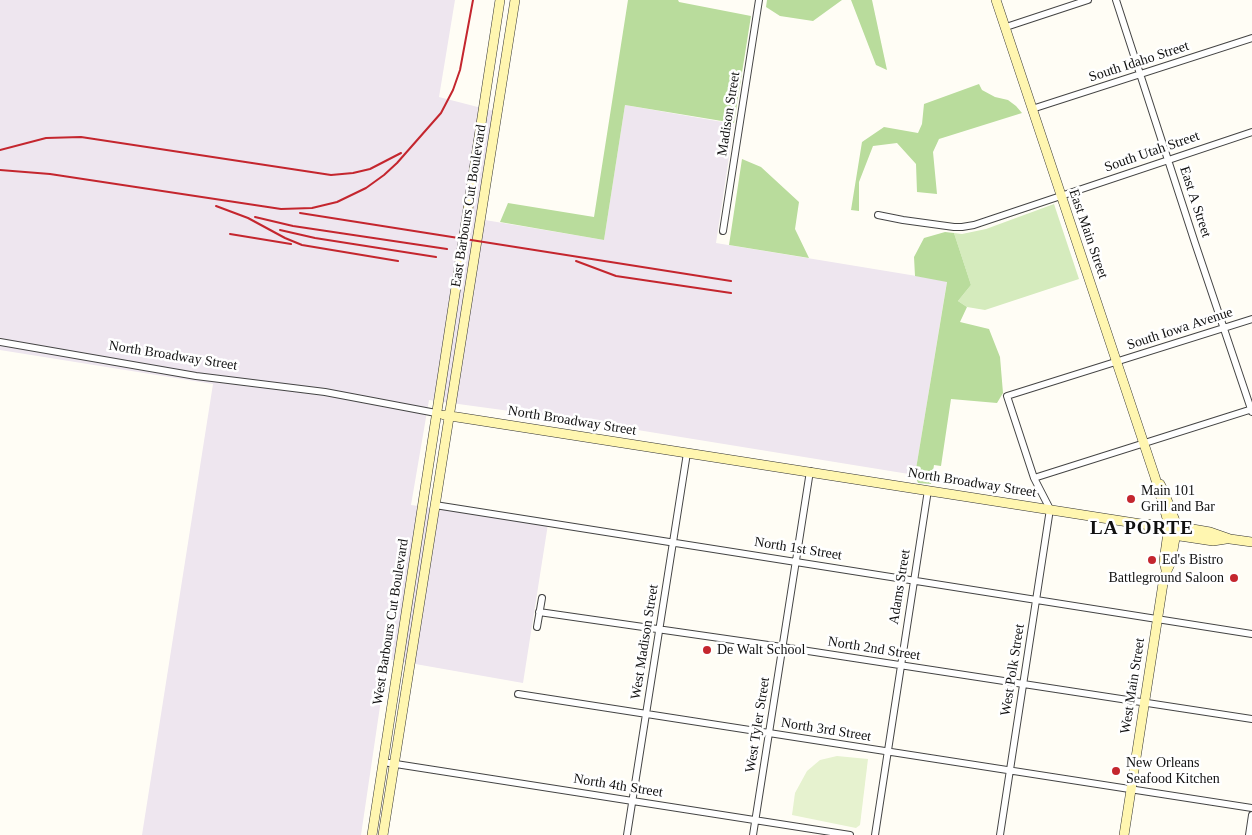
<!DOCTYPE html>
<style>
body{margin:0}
canvas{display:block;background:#fffdf5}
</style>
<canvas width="1252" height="835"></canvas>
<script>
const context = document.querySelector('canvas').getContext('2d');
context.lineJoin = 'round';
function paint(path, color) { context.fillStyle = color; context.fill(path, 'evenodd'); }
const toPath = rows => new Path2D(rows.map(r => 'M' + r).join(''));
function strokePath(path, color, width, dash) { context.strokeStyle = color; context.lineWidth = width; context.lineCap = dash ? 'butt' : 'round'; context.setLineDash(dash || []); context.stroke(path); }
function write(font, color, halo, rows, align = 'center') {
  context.font = font + ' Georgia,serif'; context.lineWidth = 5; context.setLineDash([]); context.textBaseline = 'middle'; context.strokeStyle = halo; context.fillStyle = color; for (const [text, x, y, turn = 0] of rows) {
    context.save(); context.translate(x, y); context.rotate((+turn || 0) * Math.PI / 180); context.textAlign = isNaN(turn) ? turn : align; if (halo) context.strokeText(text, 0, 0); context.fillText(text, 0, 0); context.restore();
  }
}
paint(toPath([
 [0,0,455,0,439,97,501,113,485,220,604,240,625,105,734,124,716,243,947,281,915,475,576,420,429,400,411,505,548,524,523,683,387,659,361,835,142,835,213,384,0,350]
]), '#eee6ef');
paint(toPath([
 [1054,204,1079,279,985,310,967,307,958,301,971,285,954,233,962,234,986,229]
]), '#d5ebbd');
paint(toPath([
 [628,0,678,0,679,2,751,16,734,123,625,105,604,240,500,222,508,203,594,217],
 [767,0,842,0,813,21,780,16,766,7],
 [851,0,872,0,887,70,876,65],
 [979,84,982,90,995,97,1008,100,1016,106,1022,113,939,139,933,152,937,194,917,192,916,164,897,143,873,146,859,182,859,211,851,210,862,142,884,127,918,133,922,124,924,104],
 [742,159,761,167,799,202,795,229,809,258,729,245],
 [945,232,954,233,971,285,958,301,967,307,960,322,989,329,1000,357,1003,393,997,403,951,399,941,466,934,465,931,484,918,483,915,475,947,282,915,276,914,257,924,238]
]), '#b9dc9c');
paint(toPath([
 [837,756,868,759,860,825,856,828,792,815,795,793,807,771,820,760]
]), '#e6f2cf');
const street = toPath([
 [1116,0,1195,243,1252,412],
 [1006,27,1088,0],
 [1032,109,1252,38],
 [878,215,903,220,954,227,962,227,974,225,1252,132],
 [723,231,759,0],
 [0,342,196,376,325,392,436,413],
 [1034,478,1252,409],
 [435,505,1252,634],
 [539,612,782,647,1252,719],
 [537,627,542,598],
 [518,694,1252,808],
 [383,762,850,835],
 [627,835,687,453],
 [753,835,810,471],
 [875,835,928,490],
 [1000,835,1050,509,1034,478,1007,396,1252,319],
 [1249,835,1252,815]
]);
const secondary = toPath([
 [996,0,1155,477,1169,525,1164,561,1166,570],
 [444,415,1141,524,1169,525,1210,532,1230,539,1252,542],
 [1148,527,1180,536,1213,541,1226,539],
 [372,835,500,0],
 [383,835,515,0],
 [1124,835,1164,577,1171,562,1177,526,1164,492,1160,484]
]);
strokePath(street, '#444', 8);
strokePath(secondary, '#333', 10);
strokePath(street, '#fff', 6);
strokePath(secondary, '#fff6b0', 9);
strokePath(toPath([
 [0,150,46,138,81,137,331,175,353,173,370,169,401,153],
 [0,170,50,174,281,209,312,208,337,202,366,188,384,175,397,163,441,113,453,90,460,70,473,0],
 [216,206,248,218,285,238,302,245,398,261],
 [300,213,731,281],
 [255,217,293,226,447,249],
 [280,230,315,238,436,257],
 [230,234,291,244],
 [576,261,616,276,731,293]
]), '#c4262e', 2);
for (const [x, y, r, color] of [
 [1131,499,5,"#c4262e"],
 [1152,560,5,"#c4262e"],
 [1234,578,5,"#c4262e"],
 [707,650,5,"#c4262e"],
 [1116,771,5,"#c4262e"]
]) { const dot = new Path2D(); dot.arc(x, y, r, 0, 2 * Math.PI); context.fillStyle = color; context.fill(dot); strokePath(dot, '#fff', 2); }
write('14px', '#111', '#fff', [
 ["South Idaho Street",1139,62,-18],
 ["Madison Street",729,114,-81],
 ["South Utah Street",1152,152,-19],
 ["East A Street",1195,202,72],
 ["East Barbours Cut Boulevard",469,206,-81],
 ["East Main Street",1088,234,71],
 ["South Iowa Avenue",1180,329,-18],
 ["North Broadway Street",173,356,9],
 ["North Broadway Street",572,421,9],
 ["North Broadway Street",972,483,9],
 ["North 1st Street",798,549,9],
 ["Adams Street",900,587,-81],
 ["West Barbours Cut Boulevard",391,622,-81],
 ["West Madison Street",645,642,-81],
 ["North 2nd Street",874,649,9],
 ["West Polk Street",1013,670,-81],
 ["West Main Street",1133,686,-81],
 ["West Tyler Street",758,725,-81],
 ["North 3rd Street",826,730,9],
 ["North 4th Street",618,786,9]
]);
write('14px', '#111', '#fff', [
 ["Main 101",1141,491],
 ["Grill and Bar",1141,507],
 ["Ed's Bistro",1162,560],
 ["Battleground Saloon",1224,578,"right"],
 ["De Walt School",717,650],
 ["New Orleans",1126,763],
 ["Seafood Kitchen",1126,779]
], 'left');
context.letterSpacing = '1px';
write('bold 19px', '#111', '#fff', [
 ["LA PORTE",1142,529]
]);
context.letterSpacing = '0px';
</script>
